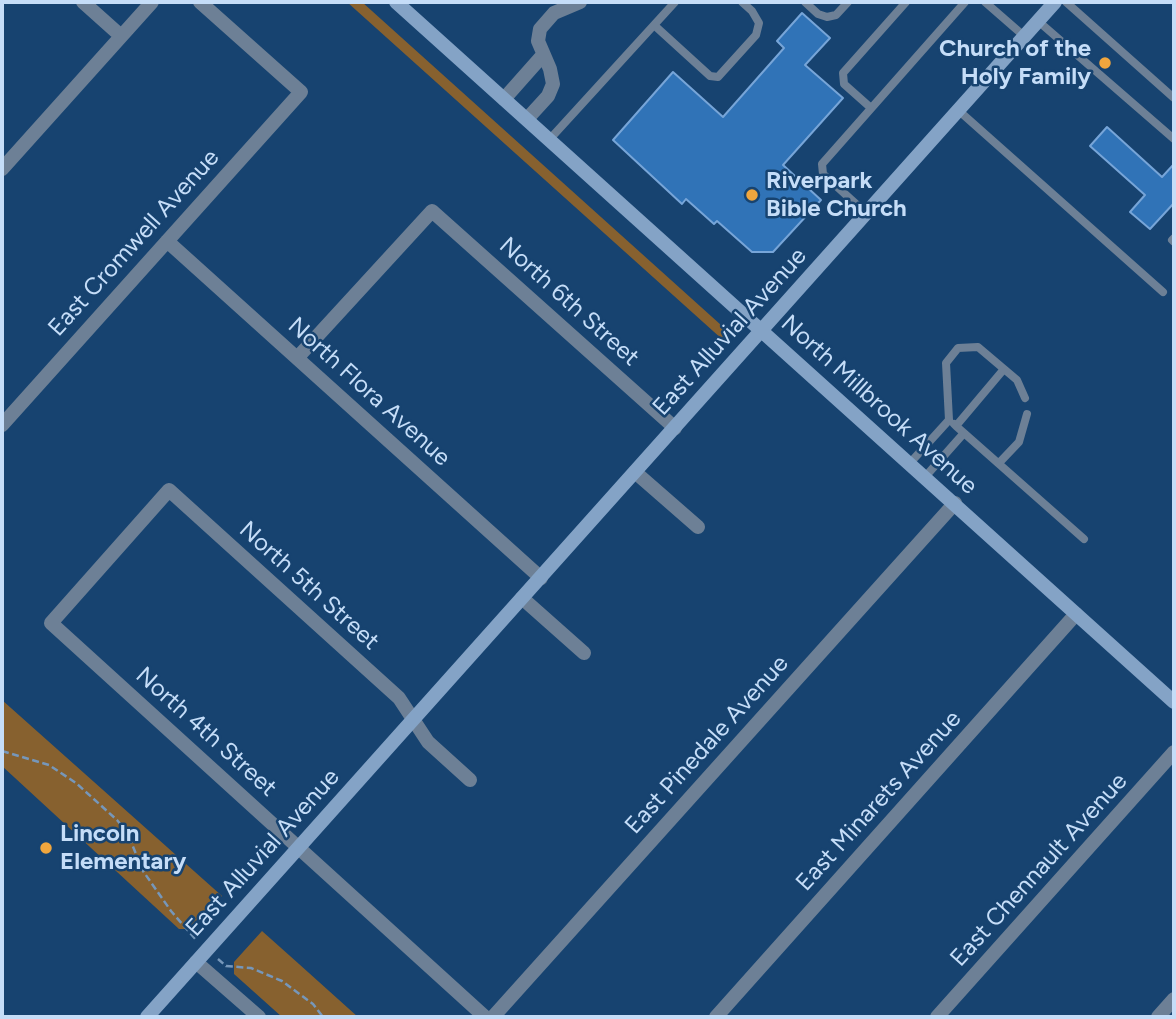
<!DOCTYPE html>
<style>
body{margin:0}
#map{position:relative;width:1176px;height:1019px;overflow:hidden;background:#174370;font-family:Figtree,sans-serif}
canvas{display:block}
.frame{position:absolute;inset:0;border:4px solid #c5ddf8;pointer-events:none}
</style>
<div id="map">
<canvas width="1176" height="1019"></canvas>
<div class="frame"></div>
</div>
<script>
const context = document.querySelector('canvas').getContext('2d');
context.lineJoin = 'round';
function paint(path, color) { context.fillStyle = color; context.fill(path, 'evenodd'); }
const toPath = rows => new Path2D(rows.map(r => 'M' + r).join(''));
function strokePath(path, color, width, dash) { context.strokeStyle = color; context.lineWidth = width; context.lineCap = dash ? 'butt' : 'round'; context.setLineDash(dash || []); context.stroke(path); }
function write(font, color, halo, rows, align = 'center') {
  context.font = font + ' Figtree,sans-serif'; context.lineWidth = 5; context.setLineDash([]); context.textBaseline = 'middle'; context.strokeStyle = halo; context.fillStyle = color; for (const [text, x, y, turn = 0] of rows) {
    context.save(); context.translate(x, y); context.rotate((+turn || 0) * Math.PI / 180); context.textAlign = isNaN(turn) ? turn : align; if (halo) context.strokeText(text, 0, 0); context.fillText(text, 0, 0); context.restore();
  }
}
paint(toPath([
 [347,2,362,2,721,325,724,329,723,340],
 [2,700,222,896,193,929,179,929,2,766],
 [262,931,299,964,358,1017,282,1017,234,974,234,962]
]), '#87612f');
const building = toPath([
 [802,13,830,38,805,65,843,98,783,165,821,200,773,252,752,252,717,221,714,224,686,199,682,204,613,140,673,72,723,117,784,48,777,41,802,13],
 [1107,127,1162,177,1174,164,1174,203,1150,229,1130,212,1145,195,1090,146,1107,127]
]);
paint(building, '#3073b7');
strokePath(building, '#77a5d8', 2);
strokePath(toPath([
 [2,751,49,765,76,783,117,820,127,832,143,871,171,911,197,941],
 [218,959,226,966,251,968,282,981,313,1004,323,1017]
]), '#7697ba', 2.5, [7, 3.5]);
strokePath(toPath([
 [805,2,818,14,827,17,836,15,848,2],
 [985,2,1024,36],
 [1066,2,1174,98],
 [1038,21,1174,139],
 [654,25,710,76,718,77,756,35,759,23,752,11,742,2],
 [871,108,844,84,843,73,906,2],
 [958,110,1163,292],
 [549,140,675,2],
 [866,213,823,174,822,164,965,2],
 [1174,238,1172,240,1174,242],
 [954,424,956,426,1004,369],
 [956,426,1084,539],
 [910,463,949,420,946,363,958,348,978,347,1017,380,1025,398],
 [999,463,1019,442,1027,414],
 [925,477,964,433]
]), '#6d8096', 8);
strokePath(toPath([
 [83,2,121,36],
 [504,99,543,55],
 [527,119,548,96,553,84,550,69,538,41,540,29,554,13,580,2],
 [2,169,152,2],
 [167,241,541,578],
 [298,357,432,211,675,428],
 [2,425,301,92,200,2],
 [635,472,698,527],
 [522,598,584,653],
 [470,780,428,742,399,698,169,490,51,623,485,1017],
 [196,962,259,1017],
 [493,1017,955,503],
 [716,1017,1076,614],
 [937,1017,1174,752],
 [1158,1017,1174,999]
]), '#6d8096', 14);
strokePath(toPath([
 [396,2,1174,702],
 [147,1017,1055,2]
]), '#84a3c6', 14);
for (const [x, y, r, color] of [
 [1105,63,7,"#f0a63e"],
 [752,195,7,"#f0a63e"],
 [46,848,7,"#f0a63e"]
]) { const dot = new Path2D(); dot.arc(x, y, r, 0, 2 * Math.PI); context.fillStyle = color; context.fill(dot); strokePath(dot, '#174370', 2.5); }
write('bold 24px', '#c5ddf8', '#174370', [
 ["Church of the",1091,49,"right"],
 ["Holy Family",1091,77,"right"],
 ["Riverpark",766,181],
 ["Bible Church",766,209],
 ["Lincoln",60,834],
 ["Elementary",60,862]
], 'left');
write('24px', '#c5ddf8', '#174370', [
 ["East Cromwell Avenue",134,243,-48],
 ["North 6th Street",569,302,42],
 ["East Alluvial Avenue",730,332,-48],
 ["North Flora Avenue",369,392,42],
 ["North Millbrook Avenue",879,405,42],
 ["North 5th Street",309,586,42],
 ["North 4th Street",206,732,42],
 ["East Pinedale Avenue",707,745,-48],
 ["East Minarets Avenue",879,801,-48],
 ["East Alluvial Avenue",263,853,-48],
 ["East Chennault Avenue",1039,870,-48]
]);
</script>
